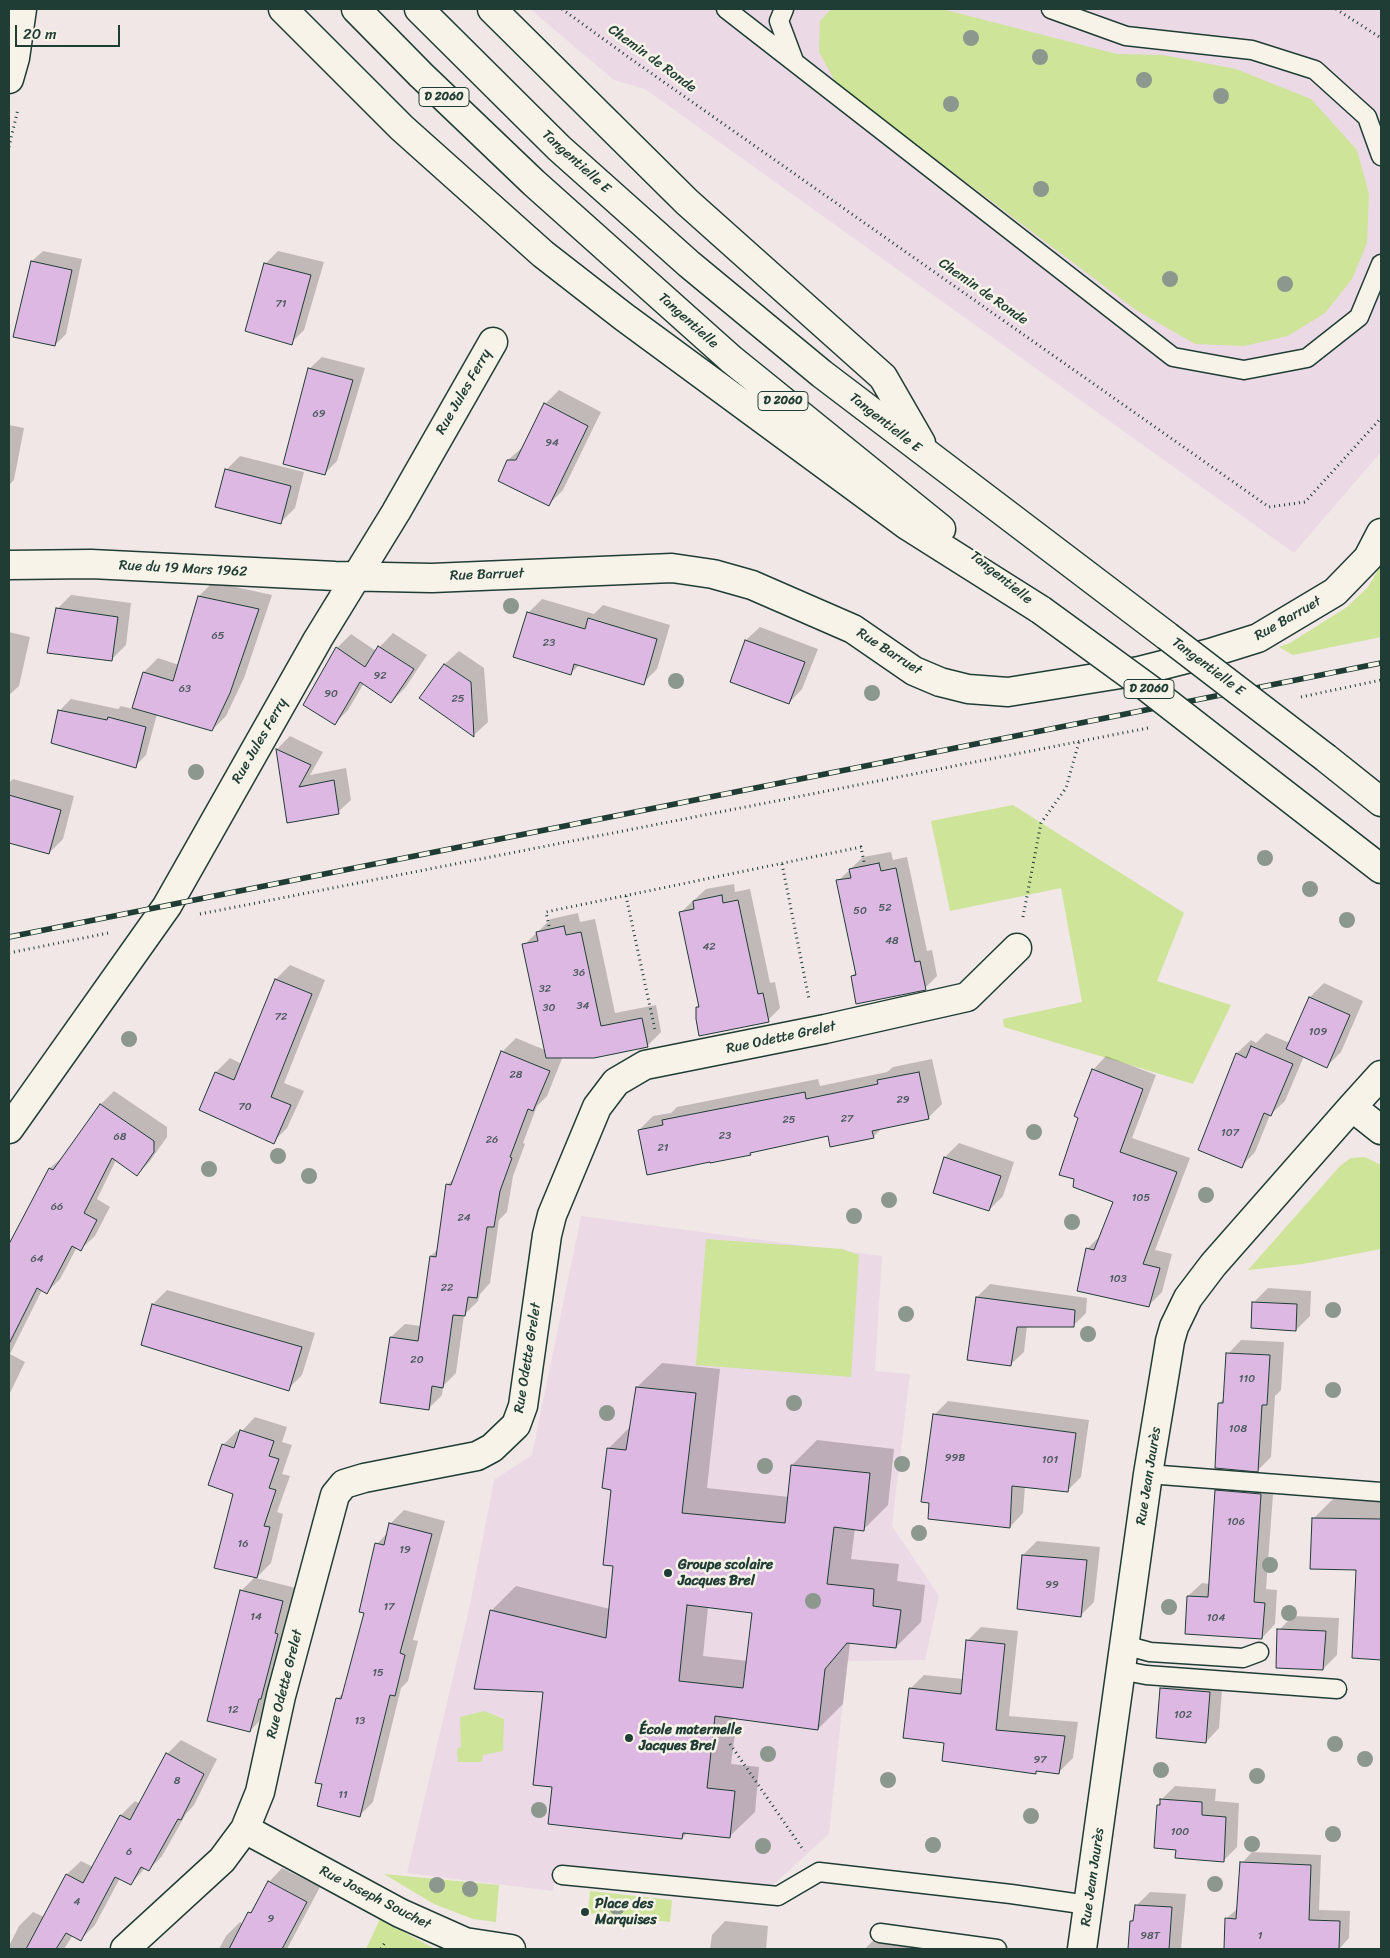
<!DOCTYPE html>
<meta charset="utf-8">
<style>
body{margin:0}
#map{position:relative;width:1390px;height:1958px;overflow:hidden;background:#f2e7e7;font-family:Sriracha,sans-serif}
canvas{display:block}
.frame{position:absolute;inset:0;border:10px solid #1f3d34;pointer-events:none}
.scale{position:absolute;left:15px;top:25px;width:105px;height:22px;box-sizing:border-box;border:2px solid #1f3d34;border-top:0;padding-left:6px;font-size:15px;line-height:18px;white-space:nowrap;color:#1f3d34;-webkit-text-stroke:4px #f7f3e8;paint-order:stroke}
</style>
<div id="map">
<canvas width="1390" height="1958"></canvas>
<div class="frame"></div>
<div class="scale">20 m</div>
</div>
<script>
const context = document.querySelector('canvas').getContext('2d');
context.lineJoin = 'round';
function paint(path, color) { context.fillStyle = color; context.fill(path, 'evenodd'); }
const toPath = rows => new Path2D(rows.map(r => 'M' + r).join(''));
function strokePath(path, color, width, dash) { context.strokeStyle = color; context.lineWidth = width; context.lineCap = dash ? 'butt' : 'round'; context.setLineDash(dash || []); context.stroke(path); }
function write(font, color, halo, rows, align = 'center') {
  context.font = font + ' Sriracha,sans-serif'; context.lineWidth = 5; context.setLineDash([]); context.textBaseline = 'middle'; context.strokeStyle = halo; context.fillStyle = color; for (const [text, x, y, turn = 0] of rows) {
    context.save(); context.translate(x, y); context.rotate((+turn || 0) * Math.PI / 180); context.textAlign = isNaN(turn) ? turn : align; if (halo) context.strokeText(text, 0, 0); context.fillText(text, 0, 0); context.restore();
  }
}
paint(toPath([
 [532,9,1381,9,1381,452,1294,553,645,89,614,80,537,15],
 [581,1216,882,1256,875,1371,910,1374,892,1526,939,1596,925,1660,847,1661,829,1834,773,1885,558,1867,553,1891,407,1873,470,1605,494,1480,532,1455]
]), '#ebd9e6');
paint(toPath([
 [831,9,942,9,1117,54,1163,55,1236,69,1311,99,1357,150,1369,194,1367,243,1352,279,1325,313,1288,336,1244,346,1195,344,1136,310,837,85,819,52,820,21],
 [1381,565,1381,637,1293,655,1279,647,1290,643,1347,607,1368,587],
 [1013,805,1184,913,1157,981,1231,1005,1193,1084,1004,1027,1003,1019,1082,1002,1061,888,950,911,931,821],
 [1365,1157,1381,1165,1381,1249,1303,1264,1248,1270,1340,1166,1351,1158],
 [706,1239,842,1249,859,1255,851,1377,696,1365],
 [484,1711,504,1719,503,1751,483,1755,482,1762,458,1762,457,1749,461,1747,460,1717],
 [384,1874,499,1885,496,1922,473,1919,434,1904],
 [590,1891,672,1900,670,1922,588,1913],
 [380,1919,393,1926,435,1949,366,1949]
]), '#cde499');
paint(toPath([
 [43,251,82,259,66,334,55,345,32,261],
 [278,251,324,262,304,330,291,343,265,264],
 [322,357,365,368,337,461,324,474,309,369],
 [559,390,601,412,563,490,549,504,508,460,524,446,545,404],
 [9,425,24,428,14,480,9,485],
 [240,456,304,472,295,508,281,522,226,470],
 [213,582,272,595,244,678,226,716,212,730,157,714,146,755,135,766,59,711,71,699,118,709,121,706,133,709,144,672,158,658,179,665,199,596],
 [71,595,131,603,126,645,112,659,57,609],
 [542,599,594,614,603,605,670,625,657,669,643,683,579,665,570,674,528,613],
 [760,627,818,649,802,689,789,703,746,640],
 [9,632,30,637,19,686,9,695],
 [393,633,427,655,405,688,391,702,364,683,348,710,334,724,337,648,351,634,376,651],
 [459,651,484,668,488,722,474,735,421,698,445,664],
 [290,736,323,752,310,775,346,768,351,800,338,812,288,822,277,749],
 [13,779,74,796,63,839,49,853,9,842,9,783],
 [891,852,893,860,907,857,927,951,932,950,937,976,925,988,852,976,856,972,838,881,863,857],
 [734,884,735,892,750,889,770,983,775,982,780,1008,768,1020,697,1008,700,1005,680,913,706,889],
 [578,913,580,922,595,919,615,1013,656,1005,661,1032,647,1046,563,1056,547,1096,537,1106,523,1143,525,1144,513,1176,507,1212,499,1220,490,1283,480,1294,478,1301,464,1315,456,1373,443,1386,442,1395,428,1409,391,1337,405,1324,421,1326,431,1256,438,1249,448,1184,455,1177,502,1052,516,1038,545,1050,524,945,551,919],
 [290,965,325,980,284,1083,304,1091,287,1128,273,1142,201,1109,216,1072,230,1058,242,1064,276,979],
 [1324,983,1363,1001,1341,1052,1327,1066,1304,1056,1285,1101,1270,1115,1255,1152,1241,1166,1237,1053,1251,1040,1256,1043,1266,1033,1290,1043,1310,997],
 [1106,1056,1156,1075,1132,1138,1190,1158,1155,1250,1172,1254,1162,1292,1148,1306,1078,1290,1088,1248,1101,1235,1114,1201,1080,1117,1093,1070],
 [932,1059,942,1104,928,1118,883,1127,873,1137,829,1135,753,1151,750,1154,639,1130,653,1116,671,1113,677,1107,818,1079,820,1086,887,1072,893,1067],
 [114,1091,167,1127,167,1137,150,1161,137,1175,116,1160,97,1199,110,1207,95,1236,81,1249,77,1247,60,1279,47,1292,42,1290,10,1354,25,1362,9,1395,9,1246,50,1168,65,1155,101,1104],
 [959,1143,1014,1162,1003,1196,989,1210,934,1192,945,1157],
 [990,1284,1087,1298,1086,1313,1073,1326,1027,1326,1024,1352,1011,1364,977,1297],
 [1268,1288,1311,1291,1310,1316,1296,1330,1254,1302],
 [167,1290,315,1333,302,1375,288,1389,143,1345,153,1304],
 [1241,1340,1284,1342,1281,1390,1275,1396,1271,1457,1257,1471,1219,1404,1224,1398,1228,1354],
 [662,1363,720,1369,707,1488,789,1497,792,1465,817,1440,894,1449,888,1505,863,1530,855,1528,851,1559,899,1564,897,1581,925,1585,921,1622,896,1647,850,1643,843,1704,818,1729,737,1718,731,1764,759,1767,755,1812,730,1836,688,1832,682,1838,554,1786,544,1691,491,1611,516,1586,610,1609,615,1565,613,1488,608,1449,631,1426,637,1387],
 [708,1607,753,1612,748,1661,703,1656],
 [948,1401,1089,1420,1081,1477,1067,1491,1025,1486,1023,1513,1010,1527,934,1415],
 [255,1417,287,1427,282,1442,292,1445,282,1474,290,1476,277,1512,283,1514,271,1563,256,1578,296,1588,263,1717,250,1731,241,1591,255,1577,223,1445,237,1431,241,1432],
 [1230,1477,1274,1481,1266,1589,1277,1590,1275,1624,1262,1638,1188,1596,1202,1583,1210,1584,1216,1490],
 [1337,1495,1381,1495,1381,1659,1353,1656,1357,1568,1313,1519],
 [404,1510,445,1521,413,1640,418,1641,408,1681,401,1688,373,1802,360,1815,337,1699,344,1692,366,1612,377,1544,388,1532,390,1524],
 [1037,1541,1100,1547,1094,1602,1080,1616,1023,1555],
 [1293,1616,1339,1618,1337,1655,1323,1669,1279,1630],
 [981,1627,1018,1631,1009,1716,1078,1722,1073,1758,1059,1772,1038,1770,1036,1772,946,1742,910,1689,924,1675,963,1679,967,1641],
 [1175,1675,1223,1678,1219,1728,1206,1742,1161,1689],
 [181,1740,217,1759,194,1805,186,1814,162,1856,149,1870,145,1868,131,1884,120,1878,95,1925,81,1939,73,1935,64,1949,9,1949,9,1946,19,1926,33,1912,44,1917,67,1874,81,1861,93,1867,121,1815,135,1801,140,1804,167,1754],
 [1175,1786,1216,1789,1215,1801,1239,1803,1237,1847,1223,1861,1177,1849,1158,1806,1161,1800],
 [1252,1852,1321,1855,1319,1910,1350,1911,1349,1938,1339,1949,1225,1949,1226,1919,1237,1909,1242,1863],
 [282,1868,320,1887,287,1949,219,1949,226,1936,240,1922,243,1924,269,1882],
 [1150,1892,1186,1894,1181,1949,1129,1949,1131,1921,1134,1918,1136,1906],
 [725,1921,768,1926,766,1949,710,1949,712,1935],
 [879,1934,928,1938,927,1949,865,1949]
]), '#0003');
const building = toPath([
 [31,261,72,270,55,346,13,337,31,261],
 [264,263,311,275,292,345,245,331,264,263],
 [308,368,353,380,325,475,283,464,308,368],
 [544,403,588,426,549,506,498,481,507,460,516,460,544,403],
 [225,469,291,486,281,524,215,507,225,469],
 [198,596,259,609,230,693,212,731,132,708,143,672,173,681,198,596],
 [56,608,118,617,112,661,47,653,56,608],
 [527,612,585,629,588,618,657,639,644,685,574,664,571,675,513,657,527,612],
 [745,640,805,662,789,704,730,682,745,640],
 [378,646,414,669,391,703,360,682,335,725,303,705,336,647,365,667,378,646],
 [444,664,471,682,474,737,419,698,444,664],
 [58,710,107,720,108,717,146,727,136,768,51,743,58,710],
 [276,749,311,765,299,787,334,780,339,814,287,823,276,749],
 [9,795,61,810,49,854,9,843,9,795],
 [879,863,881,871,896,868,915,962,920,961,926,990,856,1004,851,976,856,975,836,880,851,878,849,869,879,863],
 [722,895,723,903,738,900,758,994,763,993,769,1022,699,1036,696,1019,696,1007,699,1007,679,912,694,909,693,901,722,895],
 [564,926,566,935,581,932,601,1026,642,1018,648,1047,594,1058,546,1058,522,944,538,941,536,932,564,926],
 [275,979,312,994,271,1097,291,1105,274,1144,199,1110,215,1072,234,1080,275,979],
 [1309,997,1350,1015,1327,1068,1286,1049,1309,997],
 [1251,1046,1293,1064,1271,1116,1264,1113,1242,1168,1198,1150,1236,1053,1246,1058,1251,1046],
 [501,1051,550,1071,533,1111,528,1109,510,1157,512,1158,500,1191,494,1227,487,1227,477,1298,468,1297,465,1316,453,1315,443,1388,432,1386,429,1410,380,1403,390,1337,418,1341,430,1256,436,1257,446,1184,451,1185,501,1051],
 [1092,1069,1143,1089,1120,1152,1177,1172,1143,1264,1160,1268,1149,1307,1077,1291,1086,1248,1094,1250,1113,1202,1073,1187,1074,1179,1059,1175,1078,1118,1074,1116,1092,1069],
 [919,1072,929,1119,872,1131,874,1138,830,1147,828,1136,750,1153,751,1155,710,1163,710,1162,647,1175,638,1130,663,1125,662,1120,805,1092,806,1099,878,1084,877,1080,919,1072],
 [100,1104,154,1141,154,1152,137,1176,112,1158,84,1213,97,1220,81,1251,72,1246,47,1294,37,1288,9,1344,9,1244,49,1168,53,1170,100,1104],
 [944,1157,1001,1176,989,1211,933,1193,944,1157],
 [976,1297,1075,1310,1074,1327,1017,1327,1011,1366,967,1360,976,1297],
 [1252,1302,1297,1304,1296,1331,1251,1328,1252,1302],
 [152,1304,302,1347,289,1391,141,1345,152,1304],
 [1226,1353,1270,1355,1267,1405,1262,1405,1258,1472,1215,1468,1218,1403,1223,1403,1226,1353],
 [636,1387,696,1393,682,1513,785,1523,791,1465,870,1473,864,1531,834,1527,827,1584,874,1589,873,1606,901,1610,896,1648,847,1643,825,1669,818,1730,715,1716,707,1788,735,1791,730,1838,683,1833,682,1839,548,1824,552,1787,533,1785,543,1692,474,1689,490,1610,606,1638,613,1566,603,1565,611,1490,602,1488,607,1448,626,1450,636,1387],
 [687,1605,752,1613,743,1688,679,1681,687,1605],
 [933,1414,1076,1433,1068,1492,1012,1486,1010,1528,928,1519,929,1503,921,1502,933,1414],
 [240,1430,274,1441,269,1456,279,1459,269,1488,276,1490,264,1526,270,1527,257,1578,214,1568,233,1494,208,1485,222,1444,234,1448,240,1430],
 [1215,1490,1261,1494,1254,1602,1265,1603,1262,1639,1185,1634,1187,1596,1208,1597,1215,1490],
 [1312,1518,1381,1519,1381,1660,1352,1658,1356,1570,1310,1569,1312,1518],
 [389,1523,432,1534,400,1653,405,1655,395,1696,390,1695,360,1817,317,1806,322,1784,315,1783,336,1698,341,1699,364,1613,359,1612,375,1543,384,1545,389,1523],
 [1022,1555,1087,1560,1081,1617,1017,1609,1022,1555],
 [240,1590,283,1601,275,1633,278,1634,261,1699,259,1699,250,1732,207,1721,240,1590],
 [1277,1629,1326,1631,1323,1670,1276,1668,1277,1629],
 [966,1640,1005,1644,996,1730,1065,1736,1059,1774,1036,1771,1036,1774,942,1761,944,1743,903,1738,909,1688,961,1694,966,1640],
 [1160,1688,1210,1692,1206,1743,1156,1738,1160,1688],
 [166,1753,204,1774,181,1820,178,1819,149,1871,141,1867,131,1885,115,1877,81,1941,66,1933,56,1949,26,1949,66,1874,83,1883,120,1815,130,1820,166,1753],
 [1160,1799,1202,1802,1202,1815,1226,1817,1224,1862,1175,1858,1176,1850,1154,1848,1157,1805,1160,1805,1160,1799],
 [1240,1862,1311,1865,1309,1920,1340,1921,1339,1949,1224,1949,1225,1918,1236,1919,1240,1862],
 [268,1881,307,1902,282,1949,229,1949,248,1912,251,1913,268,1881],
 [1135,1905,1172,1907,1169,1949,1128,1949,1130,1921,1133,1921,1135,1905]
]);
paint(building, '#dcb8e3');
strokePath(building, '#1f3d34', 1);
const lane = toPath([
 [726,9,1173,357,1244,370,1307,358,1359,317,1381,264],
 [784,9,779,21,794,61],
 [1051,9,1126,36,1252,50,1315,70,1367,117,1381,156],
 [1148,1474,1381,1492],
 [1124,1645,1150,1652,1243,1658,1259,1652],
 [1120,1670,1146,1675,1337,1689],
 [562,1875,778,1896,819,1872,1011,1894,1088,1905],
 [880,1933,997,1949]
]);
const street = toPath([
 [9,565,91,564,335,576,432,578,672,568,713,574,752,585,853,629,914,671,940,682,968,689,1008,692,1139,671,1210,653,1258,638,1335,592,1368,558,1381,533],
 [1352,1107,1381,1130],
 [9,1129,167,906,318,639,396,512,493,342],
 [245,1829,400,1913,465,1942,511,1949],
 [125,1949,222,1860,245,1829,260,1792,281,1696,335,1495,344,1484,364,1478,477,1456,492,1448,516,1425,523,1406,547,1235,552,1215,597,1107,616,1082,645,1065,825,1029,967,997,1017,948],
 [1082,1949,1148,1474,1170,1341,1174,1327,1188,1298,1213,1265,1352,1107,1381,1075]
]);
const primary = toPath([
 [283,9,402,128,543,254,624,317,908,526,1041,610],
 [356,9,421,75,534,183,731,359,941,529],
 [419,9,559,148,689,264,822,374,1167,636],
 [492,9,687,202,883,377,921,443],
 [9,79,15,58,22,9],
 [1326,758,1381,802],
 [1256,772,1381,869]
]);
strokePath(lane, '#1f3d34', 21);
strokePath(street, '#1f3d34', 31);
strokePath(primary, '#1f3d34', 31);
strokePath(toPath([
 [562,9,631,59,1269,507,1305,502,1381,418],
 [1336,9,1381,38],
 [9,147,18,109],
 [1301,697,1381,680],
 [782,864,809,999],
 [626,896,655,1030],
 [200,914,1148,728],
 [1023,917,1041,823,1066,788,1079,742],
 [549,926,546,912,861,847,864,862],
 [9,953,108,933],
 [730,1744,804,1851],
 [381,1949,386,1941]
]), '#1f3d34', 3, [1, 4]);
strokePath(lane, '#f7f3e8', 18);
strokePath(street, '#f7f3e8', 28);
strokePath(primary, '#f7f3e8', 28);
const rail = toPath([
 [9,937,1381,663]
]);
strokePath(rail, '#1f3d34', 5.5);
strokePath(rail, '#f7f3e8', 4, [11]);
const primaryBridge = toPath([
 [1041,610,1148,688,1256,772],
 [1167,636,1326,758]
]);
strokePath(primaryBridge, '#1f3d34', 31, []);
strokePath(primaryBridge, '#f7f3e8', 28);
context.fillStyle = '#8c978d';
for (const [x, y] of [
 [971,38],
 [1040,57],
 [1144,80],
 [1221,96],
 [951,104],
 [1041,189],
 [1170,279],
 [1285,284],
 [511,606],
 [676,681],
 [872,693],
 [196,772],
 [1265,858],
 [1310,889],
 [1347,920],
 [129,1039],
 [1034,1132],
 [278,1156],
 [209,1169],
 [309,1176],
 [1206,1195],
 [889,1200],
 [854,1216],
 [1072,1222],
 [1333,1310],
 [906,1314],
 [1088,1334],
 [1333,1390],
 [794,1403],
 [607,1413],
 [902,1464],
 [765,1466],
 [919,1533],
 [1270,1565],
 [813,1601],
 [1169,1607],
 [1289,1613],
 [1335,1744],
 [768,1754],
 [1365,1759],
 [1161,1770],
 [1257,1776],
 [888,1780],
 [539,1810],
 [1031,1816],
 [1333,1834],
 [1252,1844],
 [933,1845],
 [763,1846],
 [1215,1884],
 [437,1885],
 [470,1889],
 [617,1907]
]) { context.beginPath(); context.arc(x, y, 8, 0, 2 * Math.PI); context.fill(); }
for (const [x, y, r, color] of [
 [668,1573,5,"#1f3d34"],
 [629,1738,5,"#1f3d34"],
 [585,1912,5,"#1f3d34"]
]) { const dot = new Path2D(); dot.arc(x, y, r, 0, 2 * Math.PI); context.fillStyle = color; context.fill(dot); strokePath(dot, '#f7f3e8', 2); }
write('11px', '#4e5c60', null, [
 ["71",281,304],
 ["69",319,414],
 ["94",552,443],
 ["65",218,636],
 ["23",549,643],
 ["92",380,676],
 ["63",185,689],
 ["90",331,694],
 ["25",458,699],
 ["52",885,908],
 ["50",860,911],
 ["48",892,941],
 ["42",709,947],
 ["36",579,973],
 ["32",545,989],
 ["34",583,1006],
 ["30",549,1008],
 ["72",281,1017],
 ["109",1318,1032],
 ["28",516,1075],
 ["29",903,1100],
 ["70",245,1107],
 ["27",847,1119],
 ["25",789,1120],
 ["107",1230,1133],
 ["23",725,1136],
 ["68",120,1137],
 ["26",492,1140],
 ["21",663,1148],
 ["105",1141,1198],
 ["66",57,1207],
 ["24",464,1218],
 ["64",37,1259],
 ["103",1118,1279],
 ["22",447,1288],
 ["20",417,1360],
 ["110",1247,1379],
 ["108",1238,1429],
 ["99B",955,1458],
 ["101",1050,1460],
 ["106",1236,1522],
 ["16",243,1544],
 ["19",405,1550],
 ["99",1052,1585],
 ["17",389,1607],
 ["14",256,1617],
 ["104",1216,1618],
 ["15",378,1673],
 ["12",233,1710],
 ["102",1183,1715],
 ["13",360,1721],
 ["97",1040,1760],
 ["8",177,1781],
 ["11",343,1795],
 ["100",1180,1832],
 ["6",129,1852],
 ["4",77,1902],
 ["9",271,1919],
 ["98T",1150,1936],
 ["1",1260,1936]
]);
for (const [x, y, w] of [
 [444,97,50],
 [783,401,50],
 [1149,689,50]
]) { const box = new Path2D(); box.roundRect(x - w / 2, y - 9.5, w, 19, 4); context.fillStyle = '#f7f3e8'; context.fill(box); strokePath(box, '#1f3d34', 1); }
write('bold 12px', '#1f3d34', null, [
 ["D 2060",444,97],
 ["D 2060",783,401],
 ["D 2060",1149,689]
]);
write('14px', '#1f3d34', '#f7f3e8', [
 ["Chemin de Ronde",652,59,36],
 ["Tangentielle E",576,162,42],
 ["Chemin de Ronde",983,292,35],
 ["Tangentielle",688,321,42],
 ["Rue Jules Ferry",464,392,-60],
 ["Tangentielle E",885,423,38],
 ["Rue du 19 Mars 1962",183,569,3],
 ["Rue Barruet",487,575,-2],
 ["Tangentielle",1001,578,39],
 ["Rue Barruet",1288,619,-30],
 ["Rue Barruet",889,652,33],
 ["Tangentielle E",1208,667,37],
 ["Rue Jules Ferry",260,741,-60],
 ["Rue Odette Grelet",781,1038,-12],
 ["Rue Odette Grelet",528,1358,-81],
 ["Rue Jean Jaurès",1149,1476,-81],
 ["Rue Odette Grelet",285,1684,-76],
 ["Rue Jean Jaurès",1093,1877,-82],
 ["Rue Joseph Souchet",375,1898,27]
]);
write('bold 14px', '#1f3d34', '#f7f3e8', [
 ["Groupe scolaire",678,1565],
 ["Jacques Brel",678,1581],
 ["École maternelle",639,1730],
 ["Jacques Brel",639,1746],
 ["Place des",595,1904],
 ["Marquises",595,1920]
], 'left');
</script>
